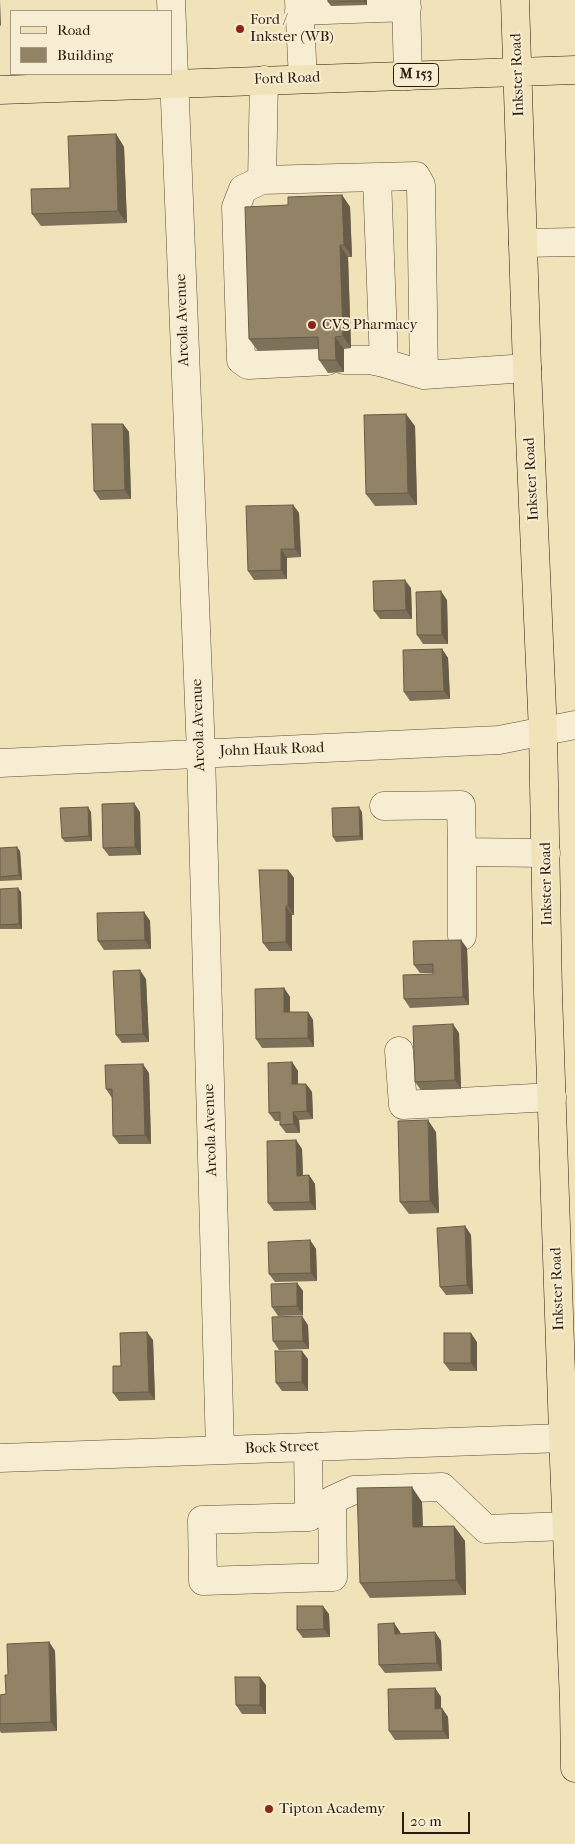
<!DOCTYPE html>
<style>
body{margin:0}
#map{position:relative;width:575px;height:1844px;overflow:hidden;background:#f1e3b9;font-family:"IM FELL French Canon",serif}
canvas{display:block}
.legend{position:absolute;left:10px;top:10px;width:162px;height:65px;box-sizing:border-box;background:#f6edd2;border:1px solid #a59984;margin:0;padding:6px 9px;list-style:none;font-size:15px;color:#2b1c0e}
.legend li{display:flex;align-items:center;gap:10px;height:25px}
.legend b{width:25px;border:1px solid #a59984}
.scale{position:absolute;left:402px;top:1812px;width:68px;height:22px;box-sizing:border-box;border:2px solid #2b1c0e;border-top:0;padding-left:6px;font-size:15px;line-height:18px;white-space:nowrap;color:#2b1c0e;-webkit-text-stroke:4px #f6edd2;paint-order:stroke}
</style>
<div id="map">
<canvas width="575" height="1844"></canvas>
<ul class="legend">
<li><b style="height:6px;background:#f1e3b9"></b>Road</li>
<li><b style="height:14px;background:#928367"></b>Building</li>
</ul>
<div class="scale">20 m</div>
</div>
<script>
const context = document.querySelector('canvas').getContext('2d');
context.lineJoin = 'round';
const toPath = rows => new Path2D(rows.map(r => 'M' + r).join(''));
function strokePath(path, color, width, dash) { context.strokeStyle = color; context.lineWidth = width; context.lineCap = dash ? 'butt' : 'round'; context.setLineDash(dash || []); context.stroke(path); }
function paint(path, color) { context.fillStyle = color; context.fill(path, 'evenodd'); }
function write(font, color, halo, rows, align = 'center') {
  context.font = font + ' "IM FELL French Canon",serif'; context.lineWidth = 4; context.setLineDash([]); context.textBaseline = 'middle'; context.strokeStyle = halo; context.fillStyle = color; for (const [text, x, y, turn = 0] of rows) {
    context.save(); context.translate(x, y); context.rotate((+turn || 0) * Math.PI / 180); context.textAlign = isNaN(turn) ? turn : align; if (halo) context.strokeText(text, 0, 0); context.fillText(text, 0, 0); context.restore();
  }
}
const minor = toPath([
 [171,0,201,753,220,1450],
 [299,0,303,79],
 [406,0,408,76],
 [299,11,407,7],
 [377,178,384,363],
 [262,180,264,80],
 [523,243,575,242],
 [344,360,370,360,384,363,424,375,527,368],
 [327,361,248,365,241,360,236,207,243,189,262,180,416,176,421,185,424,375],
 [0,763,499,740,575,725],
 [384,806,461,805,462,852],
 [462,936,462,852,546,853],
 [399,1051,403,1105,552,1097],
 [308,1447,309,1517,202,1520,203,1581,333,1577,332,1500,354,1490,442,1487,486,1529,567,1526],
 [0,1458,563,1438]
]);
const major = toPath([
 [515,0,527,368,543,732,548,993,564,1461,574,1702,575,1768],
 [0,90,575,70]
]);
strokePath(minor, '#5c4e39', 29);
strokePath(major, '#2b1c0e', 29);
strokePath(minor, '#f6edd2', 28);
strokePath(major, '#f1e3b9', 28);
paint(toPath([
 [367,0,367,5,331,6,328,2],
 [116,134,124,147,127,223,41,226,32,214,70,188],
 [342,195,350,207,352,257,348,257,351,348,344,349,344,372,328,373,319,360,319,349,258,351,249,339,288,205],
 [123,424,129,432,131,499,100,500,94,491],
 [415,426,417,505,375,506,366,494],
 [293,505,299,513,301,557,287,558,287,579,254,580,248,571],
 [411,588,412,619,380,619,374,611],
 [447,600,448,644,423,644,417,635],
 [442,649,448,658,450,699,410,701,404,692],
 [91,812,92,841,65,842,62,838],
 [140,812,141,855,109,856,103,848],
 [362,812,363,840,336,842,333,837],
 [0,848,20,851,22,880,0,881],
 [288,870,294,878,294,915,292,915,292,951,269,951,263,943],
 [0,889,21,892,22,929,0,929],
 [144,912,150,921,151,949,104,950,98,941],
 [467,948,469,1005,410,1008,404,999,433,974,433,973,420,973,414,965],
 [146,979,149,1042,122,1043,116,1035],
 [284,988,290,997,290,1012,308,1012,313,1020,314,1047,262,1048,256,1039],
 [459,1033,461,1089,421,1090,415,1082],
 [292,1062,298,1071,298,1084,306,1084,312,1092,313,1119,299,1120,300,1133,286,1133,280,1125,280,1121,275,1121,269,1113],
 [149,1073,151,1144,119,1144,113,1136,112,1098,106,1089],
 [436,1132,439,1213,409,1214,400,1202],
 [296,1140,302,1149,303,1176,309,1175,315,1184,316,1210,274,1211,268,1203],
 [465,1226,471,1235,473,1294,446,1295,440,1287],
 [310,1240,316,1249,317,1281,275,1282,269,1274],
 [297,1283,303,1291,303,1315,278,1316,272,1307],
 [308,1325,309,1349,279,1350,273,1341],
 [153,1340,155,1400,119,1401,113,1393,121,1366],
 [477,1342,477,1371,450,1371,444,1363],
 [308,1359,308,1391,282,1391,276,1383],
 [422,1502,423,1526,454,1526,465,1541,466,1595,370,1598,360,1583],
 [329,1614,330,1637,303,1638,297,1630],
 [394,1623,400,1632,401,1634,435,1632,441,1641,442,1671,385,1673,379,1665],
 [49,1642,55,1651,57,1731,1,1733,0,1731,0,1695,6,1694,8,1675],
 [266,1685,266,1714,242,1714,236,1705],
 [435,1688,441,1697,441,1708,448,1717,449,1739,395,1740,389,1731]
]), '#7e7159');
paint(toPath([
 [0,0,1,26,0,25],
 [364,0,367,0,367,5,364,1],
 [116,134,124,147,127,223,118,211],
 [342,195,350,207,352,257,344,245],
 [340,245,348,257,351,348,343,336],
 [335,337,344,349,344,372,336,360],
 [406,414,415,426,417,505,408,493],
 [123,424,129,432,131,499,125,490],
 [293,505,299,513,301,557,295,549],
 [281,549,287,558,287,579,281,570],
 [405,580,411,588,412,619,406,610],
 [441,591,447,600,448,644,442,635],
 [442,649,448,658,450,699,444,691],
 [134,803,140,812,141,855,135,847],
 [88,807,91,812,92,841,89,836],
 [359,807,362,812,363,840,360,836],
 [17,847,20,851,22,880,19,875],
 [288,870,294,878,294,915,288,906],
 [18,888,21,892,22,929,19,924],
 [286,906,292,915,292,951,286,942],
 [144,912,150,921,151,949,145,940],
 [461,940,467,948,469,1005,463,997],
 [140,970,146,979,149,1042,143,1034],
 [284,988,290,997,290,1021,284,1012],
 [308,1012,313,1020,314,1047,308,1038],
 [453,1024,459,1033,461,1089,455,1080],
 [292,1062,298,1071,298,1093,292,1084],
 [143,1064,149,1073,151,1144,145,1135],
 [306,1084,312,1092,313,1119,307,1111],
 [293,1112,299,1120,300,1133,294,1124],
 [428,1120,436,1132,439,1213,430,1201],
 [296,1140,302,1149,303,1184,297,1176],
 [309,1175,315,1184,316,1210,310,1202],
 [465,1226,471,1235,473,1294,467,1285],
 [310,1240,316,1249,317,1281,311,1273],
 [297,1283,303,1291,303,1315,297,1306],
 [302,1316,308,1325,309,1349,303,1341],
 [147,1332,153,1340,155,1400,149,1392],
 [471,1333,477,1342,477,1371,471,1363],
 [302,1351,308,1359,308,1391,302,1382],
 [412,1487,422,1502,423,1542,413,1527],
 [454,1526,465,1541,466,1595,456,1580],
 [323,1606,329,1614,330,1637,324,1629],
 [394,1623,400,1632,401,1643,395,1634],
 [435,1632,441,1641,442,1671,437,1663],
 [49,1642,55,1651,57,1731,51,1722],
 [260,1677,266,1685,266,1714,260,1705],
 [435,1688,441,1697,441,1717,435,1709],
 [442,1708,448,1717,449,1739,443,1731]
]), '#665c48');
const building = toPath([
 [328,0,364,0,364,1,328,2,328,0],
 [116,134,118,211,32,214,31,189,70,188,68,136,116,134],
 [342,195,344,245,340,245,343,336,335,337,336,360,319,360,318,337,249,339,245,207,288,205,288,197,342,195],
 [406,414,408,493,366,494,364,415,406,414],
 [92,424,123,424,125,490,94,491,92,424],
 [293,505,295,549,281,549,281,570,248,571,246,506,293,505],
 [405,580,406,610,374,611,373,581,405,580],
 [441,591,442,635,417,635,416,592,441,591],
 [442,649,444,691,404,692,403,650,442,649],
 [134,803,135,847,103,848,102,804,134,803],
 [88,807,89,836,62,838,60,808,88,807],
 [359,807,360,836,333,837,332,808,359,807],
 [17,847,19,875,0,877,0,848,17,847],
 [259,870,288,870,288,906,286,906,286,942,263,943,259,870],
 [18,888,19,924,0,925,0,889,18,888],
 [144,912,145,940,98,941,97,913,144,912],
 [461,940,463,997,404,999,403,975,433,974,433,964,414,965,413,941,461,940],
 [140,970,143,1034,116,1035,113,971,140,970],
 [284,988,284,1012,308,1012,308,1038,256,1039,255,989,284,988],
 [453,1024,455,1080,415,1082,413,1026,453,1024],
 [292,1062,292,1084,306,1084,307,1111,293,1112,294,1124,280,1125,280,1112,269,1113,268,1063,292,1062],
 [143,1064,145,1135,113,1136,112,1089,106,1089,105,1065,143,1064],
 [428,1120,430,1201,400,1202,398,1121,428,1120],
 [296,1140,297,1176,309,1175,310,1202,268,1203,267,1141,296,1140],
 [465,1226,467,1285,440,1287,437,1228,465,1226],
 [310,1240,311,1273,269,1274,268,1242,310,1240],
 [297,1283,297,1306,272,1307,271,1284,297,1283],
 [302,1316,303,1341,273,1341,272,1317,302,1316],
 [147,1332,149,1392,113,1393,113,1366,121,1366,120,1333,147,1332],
 [444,1333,471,1333,471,1363,444,1363,444,1333],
 [275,1351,302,1351,302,1382,276,1383,275,1351],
 [412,1487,413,1527,454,1526,456,1580,360,1583,357,1488,412,1487],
 [297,1606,323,1606,324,1629,297,1630,297,1606],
 [394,1623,395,1634,435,1632,437,1663,379,1665,378,1624,394,1623],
 [49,1642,51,1722,0,1724,0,1695,6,1694,5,1675,8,1675,7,1644,49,1642],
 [235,1677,260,1677,260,1705,236,1705,235,1677],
 [435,1688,435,1709,442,1708,443,1731,389,1731,388,1689,435,1688]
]);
paint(building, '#928367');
strokePath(building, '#665c48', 1);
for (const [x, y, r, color] of [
 [240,29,5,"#8f2418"],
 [312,325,5,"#8f2418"],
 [269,1809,5,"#8f2418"]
]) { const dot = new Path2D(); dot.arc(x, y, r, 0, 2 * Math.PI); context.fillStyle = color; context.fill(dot); strokePath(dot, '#f6edd2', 2); }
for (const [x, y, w] of [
 [416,75,45]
]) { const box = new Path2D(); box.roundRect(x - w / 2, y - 11.5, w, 23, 4); context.fillStyle = '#f6edd2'; context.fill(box); strokePath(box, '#2b1c0e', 1); }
write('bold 14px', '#2b1c0e', null, [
 ["M 153",416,75]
]);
write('15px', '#2b1c0e', '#f6edd2', [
 ["Ford /",250,20],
 ["Inkster (WB)",250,37],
 ["CVS Pharmacy",322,325],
 ["Tipton Academy",279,1809]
], 'left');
write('15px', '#2b1c0e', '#f6edd2', [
 ["Inkster Road",518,75,-92],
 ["Ford Road",287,79,-2],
 ["Arcola Avenue",183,320,-92],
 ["Inkster Road",532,479,-93],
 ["Arcola Avenue",199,725,-92],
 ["John Hauk Road",272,750,-2],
 ["Inkster Road",547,884,-91],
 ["Arcola Avenue",211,1130,-92],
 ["Inkster Road",558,1289,-92],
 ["Bock Street",282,1448,-2]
]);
</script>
